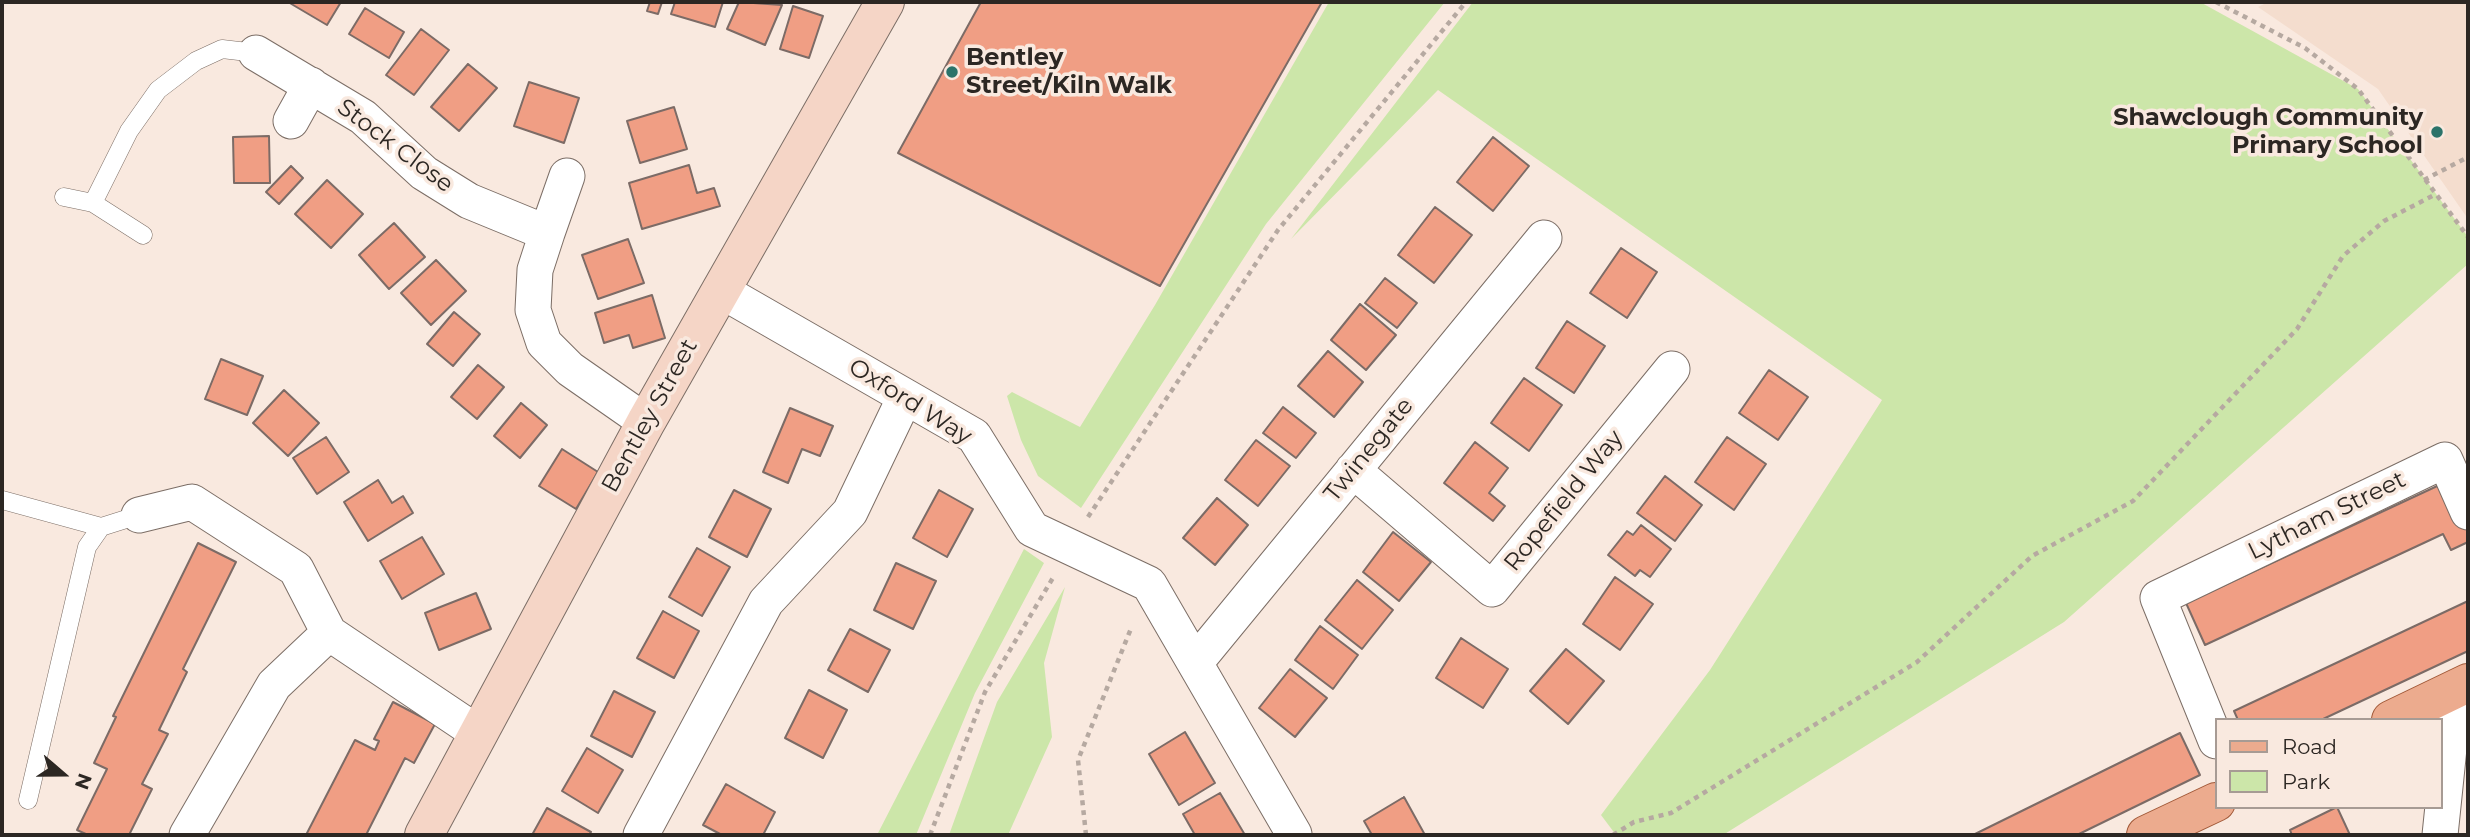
<!DOCTYPE html>
<style>
body{margin:0}
#map{position:relative;width:2470px;height:837px;overflow:hidden;background:#f9e9df;font-family:Montserrat,sans-serif}
canvas{display:block}
.frame{position:absolute;inset:0;border:4px solid #2c2723;pointer-events:none}
.legend{position:absolute;left:2215px;top:718px;width:228px;height:91px;box-sizing:border-box;background:#f9e9df;border:2px solid #a79b94;margin:0;padding:9px 12px;list-style:none;font-size:21px;color:#2c2723}
.legend li{display:flex;align-items:center;gap:14px;height:35px}
.legend b{width:35px;border:2px solid #a79b94}
.north{position:absolute;left:28px;top:739px;width:70px;height:70px;-webkit-text-stroke:5px #f9e9df;paint-order:stroke;rotate:110deg;font-size:19px;font-weight:700;line-height:28px;text-align:center;color:#2c2723}
.north::after{content:'';display:block;margin:auto;width:24px;height:32px;background:#2c2723;clip-path:polygon(50% 0,100% 100%,50% 72%,0 100%)}
</style>
<div id="map">
<canvas width="2470" height="837"></canvas>
<div class="frame"></div>
<ul class="legend">
<li><b style="height:9px;background:#ecab8e"></b>Road</li>
<li><b style="height:19px;background:#cce6a9"></b>Park</li>
</ul>
<div class="north">N</div>
</div>
<script>
const context = document.querySelector('canvas').getContext('2d');
context.lineJoin = 'round';
function paint(path, color) { context.fillStyle = color; context.fill(path, 'evenodd'); }
const toPath = rows => new Path2D(rows.map(r => 'M' + r).join(''));
function strokePath(path, color, width, dash) { context.strokeStyle = color; context.lineWidth = width; context.lineCap = dash ? 'butt' : 'round'; context.setLineDash(dash || []); context.stroke(path); }
function write(font, color, halo, rows, align = 'center') {
  context.font = font + ' Montserrat,sans-serif'; context.lineWidth = 7; context.setLineDash([]); context.textBaseline = 'middle'; context.strokeStyle = halo; context.fillStyle = color; for (const [text, x, y, turn = 0] of rows) {
    context.save(); context.translate(x, y); context.rotate((+turn || 0) * Math.PI / 180); context.textAlign = isNaN(turn) ? turn : align; if (halo) context.strokeText(text, 0, 0); context.fillText(text, 0, 0); context.restore();
  }
}
paint(toPath([
 [2268,2,2468,2,2468,219,2378,89,2258,7]
]), '#f4ddce');
paint(toPath([
 [1329,2,1445,2,1266,224,1081,508,1038,476,1021,440,1007,396,1012,392,1080,427,1155,305],
 [1473,2,2200,2,2358,89,2468,237,2468,264,2064,622,1723,835,1616,835,1601,815,1710,670,1882,400,1438,90,1291,239],
 [1024,549,1044,563,975,693,916,835,877,835],
 [1065,587,1044,663,1052,737,1008,835,949,835,997,702]
]), '#cce6a9');
const building = toPath([
 [288,2,341,2,327,25,288,2],
 [650,2,662,2,658,14,647,11,650,2],
 [675,2,723,2,715,27,671,14,675,2],
 [739,2,782,5,765,45,727,29,739,2],
 [981,2,1322,2,1160,286,898,153,981,2],
 [793,6,823,16,809,58,780,49,793,6],
 [365,8,404,32,389,58,349,34,365,8],
 [421,29,449,50,414,95,386,75,421,29],
 [468,64,497,88,459,131,431,107,468,64],
 [529,82,579,98,564,143,514,126,529,82],
 [674,107,687,149,640,163,627,121,674,107],
 [269,136,270,183,234,183,233,137,269,136],
 [1493,137,1529,166,1493,211,1457,182,1493,137],
 [689,165,697,193,714,188,720,206,642,229,629,183,689,165],
 [291,166,303,178,279,204,266,192,291,166],
 [327,180,363,214,331,248,295,214,327,180],
 [1435,207,1472,235,1434,283,1398,255,1435,207],
 [394,223,425,257,389,289,359,255,394,223],
 [628,239,644,283,598,299,582,255,628,239],
 [1621,248,1657,272,1627,318,1590,293,1621,248],
 [436,260,466,291,431,325,401,293,436,260],
 [1385,278,1417,303,1397,328,1365,303,1385,278],
 [652,295,665,338,633,348,629,335,604,343,595,313,652,295],
 [1360,304,1396,335,1366,370,1331,340,1360,304],
 [454,312,480,334,453,366,427,344,454,312],
 [1567,321,1605,346,1574,393,1536,368,1567,321],
 [1328,351,1363,382,1334,417,1298,386,1328,351],
 [221,359,263,376,247,415,205,399,221,359],
 [478,365,504,387,477,419,451,397,478,365],
 [1769,370,1808,397,1778,440,1739,413,1769,370],
 [1524,378,1562,405,1529,451,1491,423,1524,378],
 [284,390,319,423,288,456,253,423,284,390],
 [521,403,547,425,520,458,494,436,521,403],
 [1283,407,1316,433,1296,458,1263,433,1283,407],
 [790,408,833,426,820,456,802,449,788,483,763,472,790,408],
 [326,437,349,472,317,494,293,458,326,437],
 [1727,437,1766,464,1734,510,1695,482,1727,437],
 [1256,440,1290,466,1258,506,1225,480,1256,440],
 [1475,442,1508,468,1489,493,1505,506,1493,521,1444,483,1475,442],
 [562,449,598,472,576,509,539,486,562,449],
 [1665,476,1702,505,1675,541,1637,513,1665,476],
 [378,480,392,503,403,496,413,513,368,541,344,502,378,480],
 [2448,481,2468,525,2468,542,2451,550,2443,534,2205,645,2186,603,2448,481],
 [734,490,771,509,747,557,709,537,734,490],
 [939,490,973,509,947,557,913,538,939,490],
 [1217,498,1248,525,1215,565,1183,538,1217,498],
 [1641,525,1671,549,1650,577,1640,570,1635,576,1608,555,1627,531,1633,535,1641,525],
 [1393,532,1431,562,1399,601,1363,572,1393,532],
 [422,537,444,574,402,599,380,561,422,537],
 [198,543,236,562,183,669,187,672,159,730,168,734,142,784,152,789,129,835,88,835,77,830,107,769,94,763,116,717,113,716,198,543],
 [697,548,730,567,702,616,669,597,697,548],
 [896,563,936,581,913,629,874,610,896,563],
 [1615,577,1653,604,1620,650,1583,624,1615,577],
 [1357,580,1393,610,1362,649,1325,620,1357,580],
 [476,593,491,629,439,650,425,613,476,593],
 [2468,601,2468,651,2321,720,2238,720,2234,711,2468,601],
 [663,611,699,631,674,678,637,658,663,611],
 [1320,626,1358,655,1333,689,1295,660,1320,626],
 [850,629,890,650,868,692,828,670,850,629],
 [1461,638,1508,669,1483,708,1436,678,1461,638],
 [1566,649,1604,681,1568,724,1530,691,1566,649],
 [1290,669,1327,698,1295,737,1259,708,1290,669],
 [809,690,847,710,823,758,785,738,809,690],
 [614,691,655,712,632,757,591,736,614,691],
 [393,702,435,724,414,763,405,758,366,835,306,835,355,740,375,750,379,741,374,739,393,702],
 [1185,732,1215,783,1179,805,1149,754,1185,732],
 [2180,733,2200,775,2077,835,1973,835,2180,733],
 [587,748,623,770,598,813,562,791,587,748],
 [726,784,775,812,763,835,722,835,703,825,726,784],
 [1220,793,1245,835,1195,835,1183,814,1220,793],
 [1404,797,1425,835,1372,835,1364,821,1404,797],
 [2337,807,2350,835,2292,835,2290,830,2337,807],
 [547,808,591,832,589,835,532,835,547,808]
]);
paint(building, '#f09e84');
strokePath(building, '#7c6b66', 2);
const lane = toPath([
 [64,197,93,203,143,235],
 [93,203,129,131,158,90,196,61,222,49,256,53],
 [2,500,101,527],
 [28,800,87,547,101,527,139,515]
]);
const street = toPath([
 [256,53,363,117,424,173,469,201,547,233,535,270,533,310,544,343,570,369,646,422],
 [291,121,311,85],
 [547,233,567,176],
 [720,290,974,436,1032,529,1149,584,1294,834],
 [1353,470,1492,589,1672,369],
 [139,515,192,502,296,569,329,633,478,733],
 [1195,663,1544,238],
 [2216,741,2158,598,2445,460,2468,512],
 [187,835,274,685,329,633],
 [641,835,766,602,850,512,905,397],
 [2440,835,2455,690]
]);
const secondary = toPath([
 [424,835,646,422,885,2]
]);
const primary = toPath([
 [2391,720,2468,683],
 [2146,835,2216,802]
]);
strokePath(lane, '#7c6e66', 19);
strokePath(street, '#7c6e66', 37);
strokePath(secondary, '#7c6e66', 40);
strokePath(primary, '#a05837', 40);
strokePath(toPath([
 [2216,2,2305,48,2358,89,2468,237],
 [2424,180,2468,157],
 [1088,517,1278,230,1466,2],
 [930,835,985,692,1054,576],
 [1086,835,1078,760,1132,626],
 [1613,835,1634,822,1671,813,1917,662,2032,556,2133,501,2297,329,2343,256,2384,221,2436,194]
]), '#b6a9a1', 4.5, [5, 5]);
strokePath(lane, '#fff', 18);
strokePath(street, '#fff', 35);
strokePath(secondary, '#f5d5c6', 38);
strokePath(primary, '#ecab8e', 38);
for (const [x, y, r, color] of [
 [952,72,7,"#2b736a"],
 [2437,132,7,"#2b736a"]
]) { const dot = new Path2D(); dot.arc(x, y, r, 0, 2 * Math.PI); context.fillStyle = color; context.fill(dot); strokePath(dot, '#f9e9df', 2.5); }
write('bold 24px', '#2c2723', '#f9e9df', [
 ["Bentley",966,58],
 ["Street/Kiln Walk",966,86],
 ["Shawclough Community",2423,118,"right"],
 ["Primary School",2423,146,"right"]
], 'left');
write('24px', '#2c2723', '#f9e9df', [
 ["Stock Close",395,146,37],
 ["Oxford Way",910,402,32],
 ["Bentley Street",650,416,-61],
 ["Twinegate",1369,450,-51],
 ["Ropefield Way",1564,501,-51],
 ["Lytham Street",2327,516,-26]
]);
</script>
